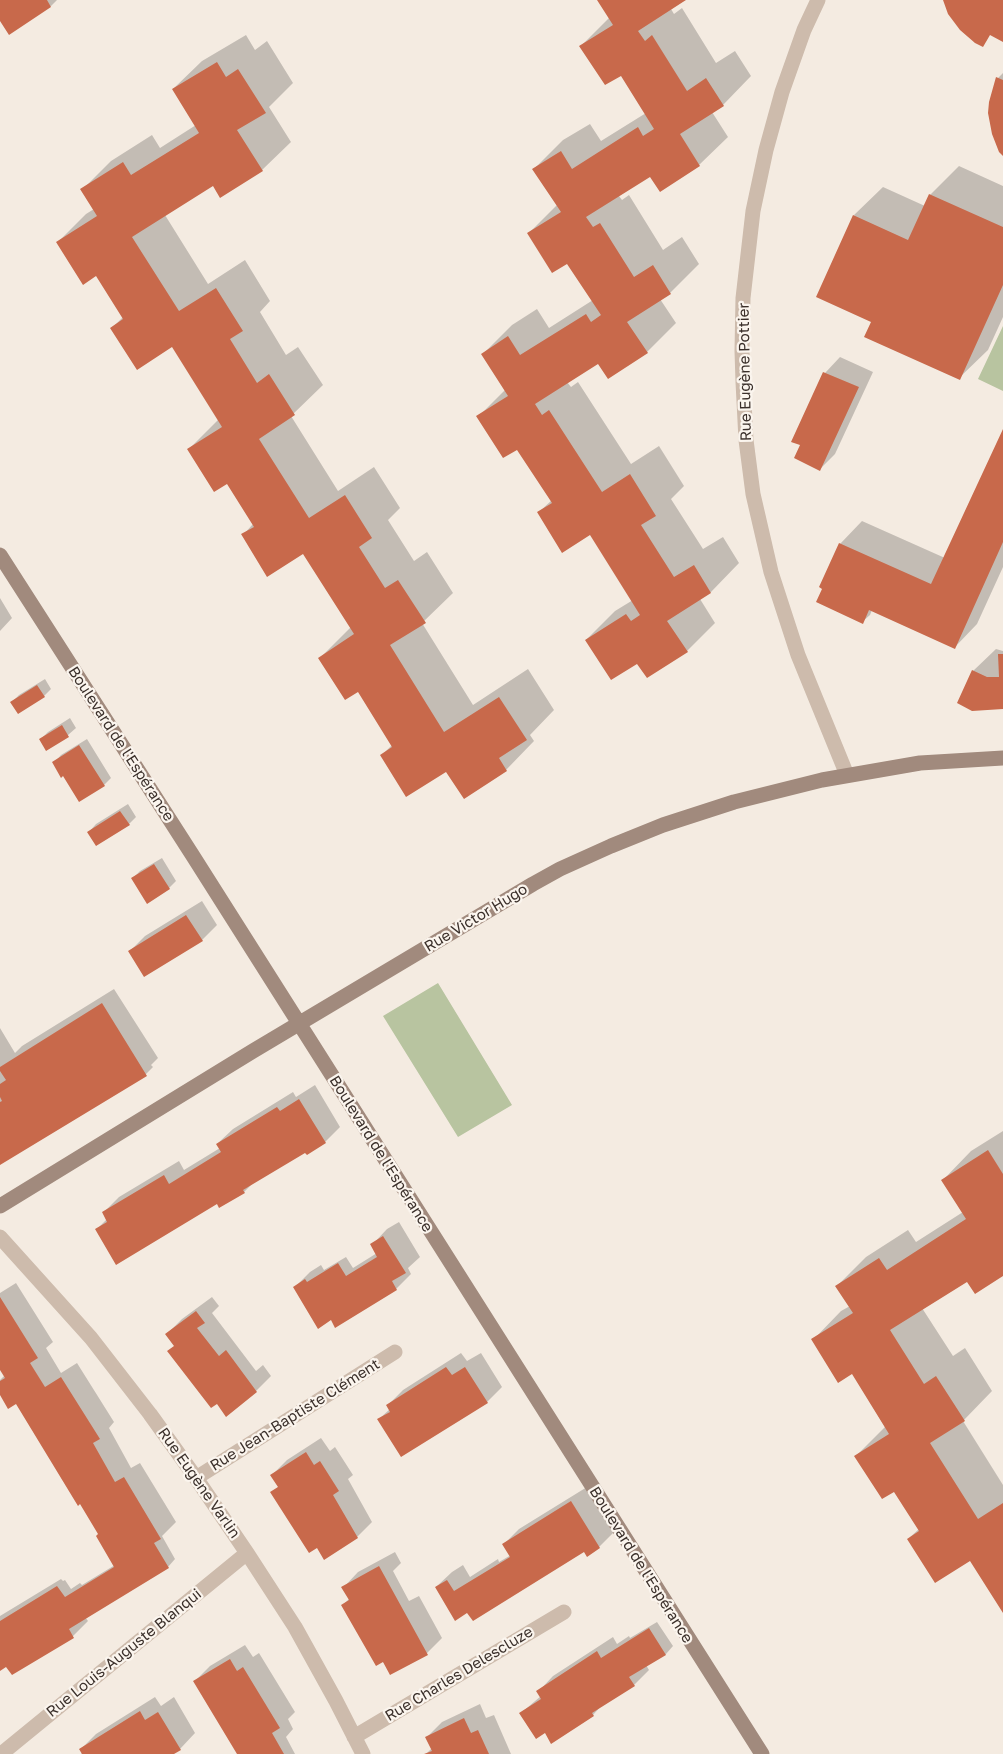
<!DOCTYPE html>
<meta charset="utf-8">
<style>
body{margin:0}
canvas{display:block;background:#f4ebe1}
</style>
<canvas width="1003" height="1754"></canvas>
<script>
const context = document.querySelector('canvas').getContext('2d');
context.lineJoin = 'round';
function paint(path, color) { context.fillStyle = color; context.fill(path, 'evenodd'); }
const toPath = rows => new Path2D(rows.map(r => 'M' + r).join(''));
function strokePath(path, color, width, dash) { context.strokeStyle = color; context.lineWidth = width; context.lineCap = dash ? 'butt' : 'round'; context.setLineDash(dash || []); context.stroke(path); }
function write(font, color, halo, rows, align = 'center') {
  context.font = font + ' "Golos Text",sans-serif'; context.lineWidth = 4.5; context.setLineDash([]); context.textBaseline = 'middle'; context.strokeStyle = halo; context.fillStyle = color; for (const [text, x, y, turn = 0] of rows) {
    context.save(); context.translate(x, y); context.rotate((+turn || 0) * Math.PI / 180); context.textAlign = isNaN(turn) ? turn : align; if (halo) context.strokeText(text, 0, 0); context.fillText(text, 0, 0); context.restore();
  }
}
paint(toPath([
 [1003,326,1003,391,978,379],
 [438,983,512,1105,458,1137,383,1016]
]), '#b8c4a0');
paint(toPath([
 [0,0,57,0,51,6,9,33,0,18],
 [599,0,684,0,671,9,674,14,682,8,716,63,735,51,751,76,723,105,712,112,728,137,699,165,651,175,619,196,622,200,629,195,663,250,682,237,699,264,670,293,660,299,676,323,647,352,599,362,567,382,571,387,578,382,631,464,659,446,684,486,671,499,703,549,723,537,739,563,711,592,700,599,715,623,687,651,638,661,586,640,615,611,633,600,590,533,539,512,552,500,518,448,478,417,506,389,483,354,512,325,537,309,549,328,593,300,568,261,529,233,558,204,534,169,563,140,590,124,601,141,646,113,621,74,581,46,610,17],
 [246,35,255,50,267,41,293,83,269,107,291,142,262,170,214,184,165,215,208,284,245,260,270,301,260,312,286,355,298,347,323,385,291,416,338,491,374,467,400,508,388,520,414,561,427,552,453,593,422,623,473,705,528,669,554,710,530,735,534,741,506,770,447,770,382,755,392,745,358,690,320,658,351,627,304,552,243,535,253,524,227,482,189,449,219,419,173,345,112,328,123,317,96,274,58,242,86,214,94,209,82,190,111,161,152,135,160,148,196,125,173,89,202,61],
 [1003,73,1003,153,998,78],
 [959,166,1003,186,1003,317,988,350,959,378,854,215,883,187,925,206,930,195],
 [840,357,873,372,835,454,820,469,802,444,793,441,825,373],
 [1003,433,1003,567,977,624,955,647,872,610,870,615,862,622,840,544,862,521,945,558],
 [0,598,12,618,0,631],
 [996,649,1003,651,1003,707,973,671],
 [45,679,51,689,44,696,12,702,19,695],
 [70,718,76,728,68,735,46,749,40,740,48,732],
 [87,739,111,778,104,785,64,774,54,763,61,755],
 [128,804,136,817,129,824,89,832,96,824],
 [162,858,176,881,169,888,133,878,140,871],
 [202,901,217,925,202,940,130,951,145,936],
 [114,989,158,1058,151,1065,153,1067,146,1074,0,1164,0,1028,15,1053,22,1046],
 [315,1085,340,1127,325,1142,306,1151,253,1183,244,1192,217,1202,96,1230,107,1219,104,1212,119,1197,179,1161,184,1170,220,1148,217,1144,233,1129,293,1092,296,1097],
 [1003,1131,1003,1274,967,1280,922,1308,953,1356,965,1348,992,1391,963,1421,1003,1485,1003,1610,970,1559,908,1539,919,1529,894,1490,856,1456,885,1427,852,1372,813,1340,841,1311,850,1306,837,1286,866,1257,908,1230,916,1242,963,1212,943,1180,971,1151],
 [399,1222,420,1257,408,1268,411,1274,396,1289,332,1318,295,1287,310,1272,321,1265,324,1270,346,1257,353,1268,377,1253,372,1245,387,1229],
 [16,1283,53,1342,46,1348,61,1373,77,1363,114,1422,109,1428,131,1468,140,1463,176,1522,162,1536,175,1559,168,1567,85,1617,88,1621,73,1636,7,1665,0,1670,0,1616,61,1579,63,1581,65,1580,71,1589,80,1583,82,1585,115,1565,100,1534,18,1404,0,1392,0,1380,5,1375,0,1367,0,1293],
 [212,1297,219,1306,212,1313,256,1371,263,1365,271,1376,256,1391,167,1334,182,1319],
 [461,1353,467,1361,481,1353,502,1387,487,1402,379,1419,390,1409,388,1405,403,1390],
 [321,1438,330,1451,335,1447,353,1475,348,1479,372,1522,357,1537,272,1493,279,1486,272,1475,287,1460],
 [587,1487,614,1532,599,1547,584,1550,468,1611,436,1587,452,1572,463,1565,470,1577,498,1559,499,1562,511,1555,504,1544,519,1529],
 [395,1552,401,1563,393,1571,409,1601,419,1596,442,1638,427,1653,391,1673,343,1605,349,1599,343,1588,358,1572],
 [657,1622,673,1646,666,1654,646,1665,649,1670,634,1685,602,1705,593,1715,545,1731,521,1713,541,1696,538,1692,553,1676,613,1637,617,1644,629,1636,630,1638],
 [245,1645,253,1657,259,1653,295,1712,288,1719,293,1729,286,1737,295,1754,239,1754,195,1681,210,1666],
 [155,1697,161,1706,174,1697,195,1733,180,1749,171,1754,81,1754,83,1752,81,1749,96,1734],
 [480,1704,486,1718,494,1715,511,1754,426,1754,432,1748,427,1737,442,1722]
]), '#0003');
paint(toPath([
 [0,0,47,0,51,7,9,35,0,21],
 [597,0,686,0,638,31,645,41,652,35,687,91,706,78,724,106,680,134,700,166,660,192,650,177,586,217,593,227,600,223,634,277,653,265,671,294,627,322,648,353,608,379,598,364,535,404,542,415,549,410,602,492,630,474,656,516,641,525,674,577,694,565,711,593,667,621,688,652,647,678,637,664,611,680,585,640,626,614,631,621,640,615,590,535,562,553,537,512,552,503,517,450,503,458,476,416,508,396,481,354,508,336,520,355,586,314,591,322,601,315,567,264,552,273,527,233,561,212,532,169,561,151,572,169,638,127,643,136,654,129,621,76,605,85,579,46,613,25],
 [943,0,1003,0,1003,42,990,35,983,47,975,43,960,30,948,14],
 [217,62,226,77,238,69,266,113,237,130,263,171,220,198,213,186,132,237,179,311,216,288,243,331,230,339,257,383,269,374,295,415,259,439,309,518,345,495,372,538,359,547,385,588,398,580,426,623,390,645,444,732,499,697,527,740,499,758,507,771,464,799,446,772,406,797,380,755,392,747,358,692,345,700,318,658,354,634,303,554,267,577,241,534,254,527,227,484,214,492,187,449,222,427,172,347,137,370,110,328,123,319,96,276,83,285,56,242,97,216,80,189,123,162,131,175,199,133,172,89],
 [996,77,1003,80,1003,156,999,152,992,134,988,113,989,102],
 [929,194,1003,227,1003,285,960,380,864,337,871,322,816,297,853,215,908,240],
 [823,372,859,387,820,471,794,458,800,445,791,442],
 [1003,429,1003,542,955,649,869,610,863,624,816,602,822,589,819,587,839,543,931,584],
 [998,654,1003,654,1003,709,972,711,957,703,972,670,987,677,999,677],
 [37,685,45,697,18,714,10,702],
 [62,725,69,737,46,751,39,739],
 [79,745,105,786,79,802,63,776,61,778,52,762],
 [120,811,130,825,96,846,87,832],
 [154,864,170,889,147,904,131,878],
 [186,915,203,941,144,977,128,951],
 [102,1003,147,1076,0,1165,0,1102,2,1101,0,1097,0,1084,6,1080,0,1071,0,1067],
 [299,1099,326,1143,307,1155,305,1153,243,1190,245,1193,219,1208,217,1204,116,1265,95,1229,107,1222,102,1212,164,1175,169,1184,221,1152,216,1144,277,1107,280,1111],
 [988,1150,1003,1174,1003,1276,975,1294,967,1282,890,1330,924,1384,936,1376,965,1421,930,1443,978,1519,1003,1503,1003,1613,970,1561,935,1583,907,1539,919,1531,894,1492,882,1499,854,1456,889,1434,852,1374,838,1383,811,1339,853,1313,835,1286,879,1258,887,1270,966,1219,941,1180],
 [383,1236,406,1273,392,1281,397,1290,335,1328,331,1320,318,1329,293,1287,305,1279,307,1282,338,1263,346,1276,377,1257,370,1244],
 [0,1297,38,1358,30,1363,45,1387,61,1377,100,1439,93,1443,115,1482,124,1477,161,1539,154,1543,169,1568,69,1629,74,1638,12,1675,6,1667,0,1671,0,1621,57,1586,65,1597,114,1567,96,1536,98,1534,80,1504,78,1506,16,1404,8,1409,0,1395,0,1381,5,1378,0,1370],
 [196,1311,205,1323,197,1328,219,1356,226,1350,257,1392,226,1417,217,1404,211,1408,167,1351,174,1346,165,1334],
 [446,1367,452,1375,465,1367,488,1403,401,1457,377,1419,390,1412,386,1405],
 [306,1452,314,1465,320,1461,339,1491,333,1495,358,1538,324,1560,317,1548,309,1553,270,1492,278,1487,270,1475],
 [571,1501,600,1548,587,1557,584,1552,473,1621,467,1613,455,1621,435,1587,447,1580,454,1591,510,1557,502,1544],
 [379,1566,428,1655,390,1675,383,1662,376,1666,341,1605,349,1600,341,1587],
 [649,1628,666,1655,629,1677,635,1686,592,1713,594,1716,551,1744,545,1733,536,1739,519,1713,541,1699,536,1691,597,1651,601,1658],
 [230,1659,237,1671,243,1667,280,1728,272,1733,284,1754,237,1754,193,1681],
 [140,1711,145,1720,158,1712,181,1750,174,1754,82,1754,79,1749],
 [464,1718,471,1733,478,1730,489,1754,424,1754,432,1751,425,1737]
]), '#c8694b');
strokePath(toPath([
 [818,0,804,30,782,92,766,150,753,211,743,298,742,351,743,382,746,440,753,494,771,572,798,655,847,775],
 [0,1237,91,1338,150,1414,196,1478,247,1553,295,1627,336,1701,363,1754],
 [196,1478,395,1352],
 [354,1737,564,1612],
 [1,1754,247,1553]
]), '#cdbbac', 15);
strokePath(toPath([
 [0,555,193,856,762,1754],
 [0,1206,253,1051,533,884,560,869,611,846,663,825,734,802,822,780,920,763,1003,758]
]), '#a18a7d', 15);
write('15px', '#3b302b', '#fbf5ee', [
 ["Rue Eugène Pottier",745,372,-91],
 ["Boulevard de l'Espérance",121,744,57],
 ["Rue Victor Hugo",476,918,-31],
 ["Boulevard de l'Espérance",381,1154,58],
 ["Rue Jean-Baptiste Clément",295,1415,-32],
 ["Rue Eugène Varlin",199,1483,55],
 ["Boulevard de l'Espérance",641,1565,58],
 ["Rue Louis-Auguste Blanqui",124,1653,-39],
 ["Rue Charles Delescluze",459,1674,-31]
]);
</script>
